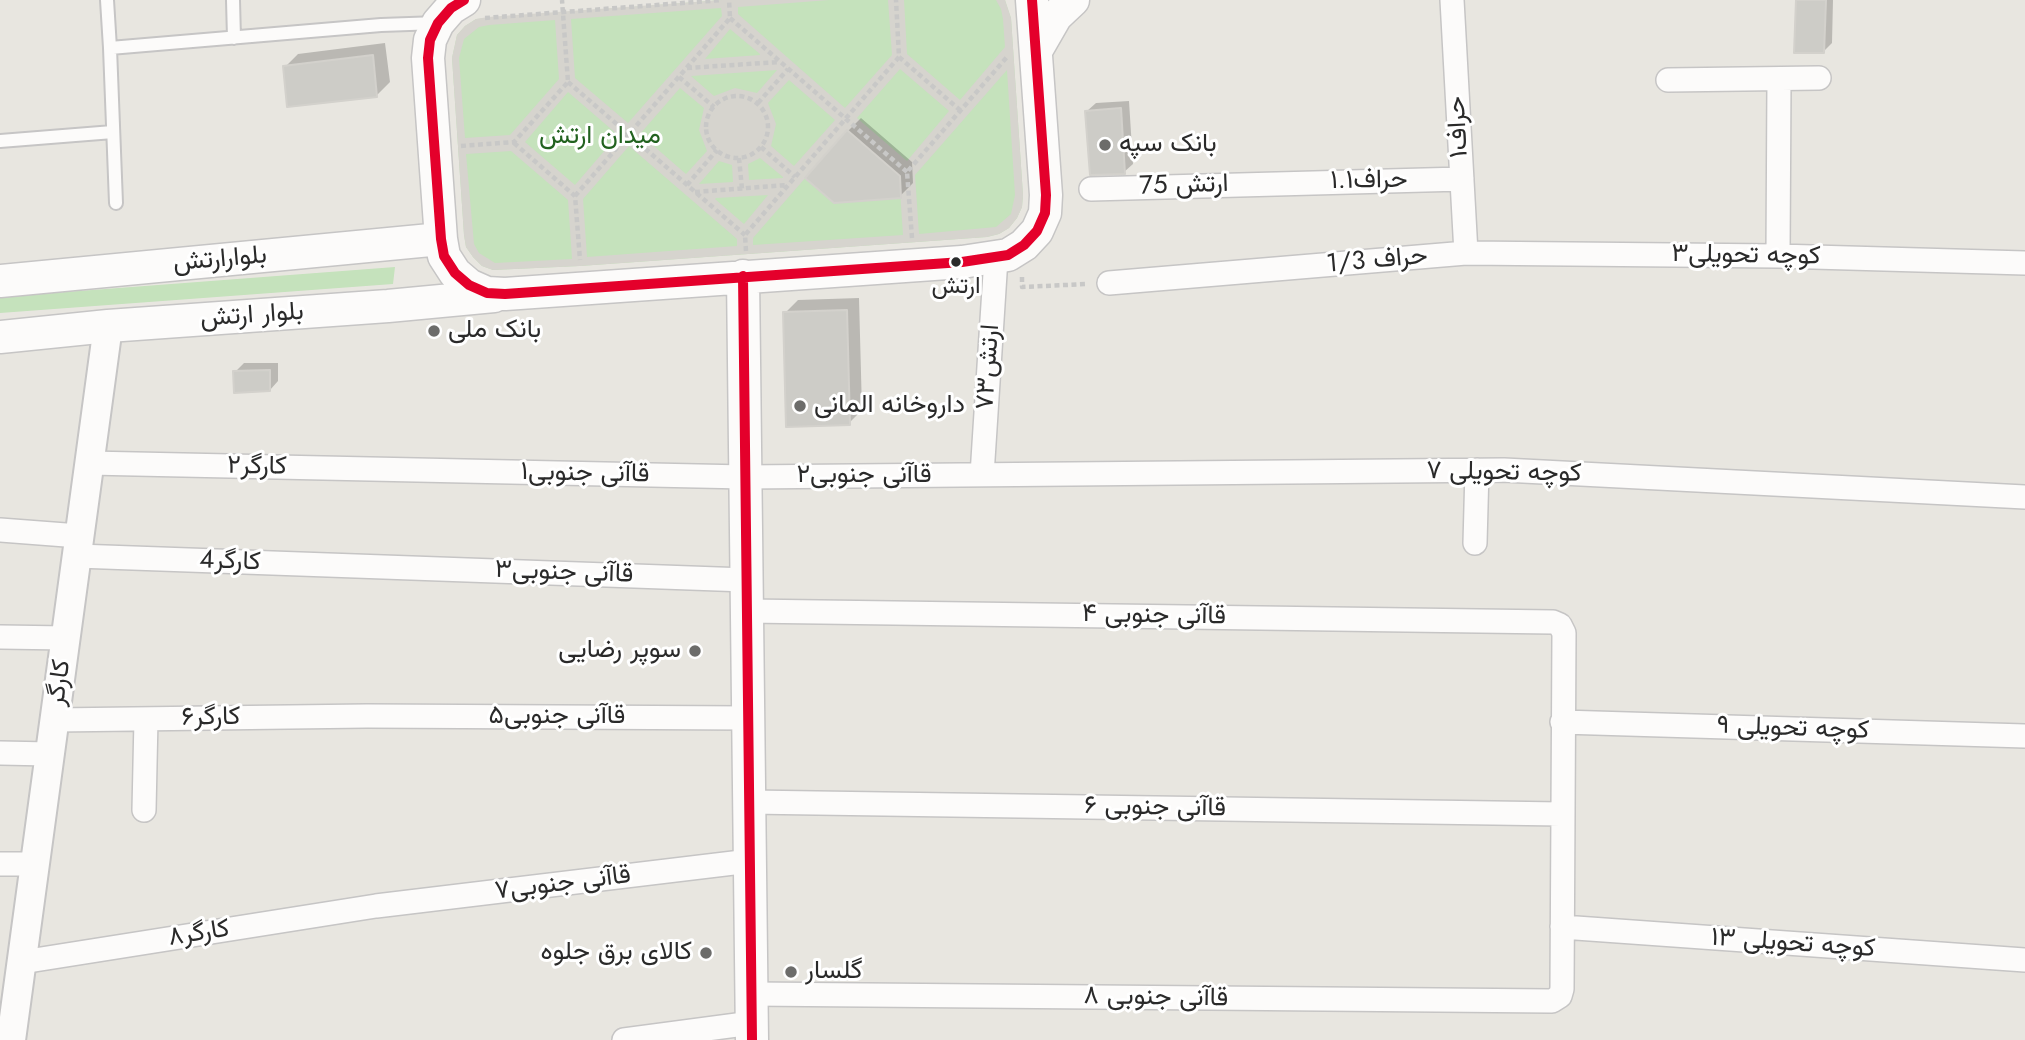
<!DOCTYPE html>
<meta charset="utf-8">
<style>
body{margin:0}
canvas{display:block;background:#e8e6e0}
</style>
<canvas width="2025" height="1040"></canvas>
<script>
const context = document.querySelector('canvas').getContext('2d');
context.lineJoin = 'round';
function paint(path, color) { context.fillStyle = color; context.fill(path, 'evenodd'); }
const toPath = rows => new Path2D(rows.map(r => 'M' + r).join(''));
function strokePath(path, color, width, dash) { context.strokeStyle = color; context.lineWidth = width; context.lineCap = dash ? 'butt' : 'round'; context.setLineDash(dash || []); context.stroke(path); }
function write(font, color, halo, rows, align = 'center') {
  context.font = font + ' Jost,Vazirmatn,sans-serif'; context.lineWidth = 6; context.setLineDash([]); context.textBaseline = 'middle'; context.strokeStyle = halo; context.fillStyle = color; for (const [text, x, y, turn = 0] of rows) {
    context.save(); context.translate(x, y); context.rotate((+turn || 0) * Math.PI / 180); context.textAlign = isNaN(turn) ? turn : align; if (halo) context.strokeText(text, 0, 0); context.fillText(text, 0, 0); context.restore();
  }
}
paint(toPath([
 [722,0,1005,0,1011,18,1023,195,1022,207,1017,218,1009,228,999,234,987,237,580,266,493,270,482,266,473,257,466,247,464,235,452,58,457,35,465,26,476,19],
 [395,267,393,284,0,313,0,297]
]), '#c5e2bc');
paint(toPath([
 [722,0,829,0,738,7,738,14,845,108,892,55,888,0,904,0,907,54,960,100,1005,47,1003,19,1001,9,996,0,1005,0,1011,18,1023,195,1022,207,1017,218,1009,228,999,234,987,237,580,266,493,270,482,266,473,257,466,247,464,235,452,58,457,35,465,26,476,19,488,17],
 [721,8,722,16,628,123,575,78,571,19],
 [555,20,559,79,510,135,465,138,459,58,464,39,479,27,489,25],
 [730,29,760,54,760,55,705,59],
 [900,69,949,111,907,161,857,118],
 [777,70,757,93,735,88,714,96,691,76],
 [1007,70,1015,195,1011,214,996,227,919,234,915,175],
 [789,80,835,120,794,166,771,146,776,124,768,103],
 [680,88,704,108,699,130,707,151,686,174,640,134],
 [568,92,618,135,575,185,525,142],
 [847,130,899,176,903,235,753,245,753,238],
 [629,146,737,239,737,246,587,257,583,199],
 [511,151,568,200,572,259,495,263,479,253,474,244,466,154],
 [760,158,783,177,783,178,749,180,748,164],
 [719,161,732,165,733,182,699,184],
 [768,195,744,224,715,199,716,198]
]), '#d6d4ce');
paint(toPath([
 [1797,0,1833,0,1832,43,1824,51],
 [385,43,390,82,377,95,285,67,298,54],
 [1129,101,1133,164,1124,172,1087,111,1096,103],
 [861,118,912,162,913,183,900,196,848,131],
 [859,298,862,410,849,423,785,313,798,300],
 [244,363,278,363,278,381,270,390,235,372]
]), '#0003');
const building = toPath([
 [1796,0,1826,0,1824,53,1794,53,1796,0],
 [373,55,377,97,287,107,283,66,373,55],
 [1121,108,1125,174,1090,175,1085,111,1121,108],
 [847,130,900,176,901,198,834,203,805,178,847,130],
 [847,310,850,425,786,427,783,312,847,310],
 [270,370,270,391,234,393,233,371,270,370]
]);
paint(building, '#cdccc7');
strokePath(building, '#d3d1cc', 2);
const service = toPath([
 [107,0,110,48,381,25,438,23],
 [233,0,234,38],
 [110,48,116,203],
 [0,141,113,132]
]);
const minor = toPath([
 [1452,0,1466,253],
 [1668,80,1819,78],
 [1091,189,1462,179],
 [1778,256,1779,79],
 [1109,283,1466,253,1778,256,2025,263],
 [89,463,745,477,1504,470,2025,497],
 [982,475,996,258],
 [0,530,79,536],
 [1475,543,1477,470],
 [77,556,746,580],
 [747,611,1553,622,1560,625,1564,633,1562,989,1560,996,1552,1001,751,994],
 [0,637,67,638],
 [55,720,367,716,748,718],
 [1562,722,2025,736],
 [0,753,50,754],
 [749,802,1561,814],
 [144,810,146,719],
 [0,864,35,864],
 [1562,927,2025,960],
 [22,962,376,906,750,861],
 [624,1040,752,1023]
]);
const tertiary = toPath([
 [11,1040,108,326]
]);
const secondary = toPath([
 [464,0,451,8,438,23,430,40,428,58,441,239,444,256,455,273,469,285,487,293,505,294,962,262,1008,255,1024,245,1037,231,1045,213,1046,195,1032,0],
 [1037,49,1056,16,1073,0],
 [743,276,752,1040],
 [0,281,441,239],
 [0,337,108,326,388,306,494,296]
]);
strokePath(service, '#c6c5c5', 16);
strokePath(minor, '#c6c5c5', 26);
strokePath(tertiary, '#c6c5c5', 32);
strokePath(secondary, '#c6c5c5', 35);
strokePath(toPath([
 [485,18,722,0],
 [730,18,907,172],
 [899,57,961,111],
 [687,68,779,62],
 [679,77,714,107],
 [568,82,745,235],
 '706 127a31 31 0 1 1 62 0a31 31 0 1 1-62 0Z',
 [758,103,788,69],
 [514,143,575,196,580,260],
 [461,146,514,142,568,82,562,0],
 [761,147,795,177],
 [739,158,742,189],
 [687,185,717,150],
 [695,192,787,185],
 [575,196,730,18,729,0],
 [912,238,907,172,1007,57],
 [746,251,745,235,899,57,896,0],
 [1022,277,1022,287,1087,284]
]), '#c8c8c7', 4.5, [5, 3.5]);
strokePath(service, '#fcfbfa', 12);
strokePath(minor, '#fcfbfa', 23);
strokePath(tertiary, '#fcfbfa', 28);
strokePath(secondary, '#fcfbfa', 32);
strokePath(toPath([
 [464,0,451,8,438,23,430,40,428,58,441,239,444,256,455,273,469,285,487,293,505,294,962,262,1008,255,1024,245,1037,231,1045,213,1046,195,1032,0],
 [743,276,752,1040]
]), '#e4002b', 10);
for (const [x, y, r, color] of [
 [1105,145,7,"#6c6c6a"],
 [956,262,6,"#2a2a2a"],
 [434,331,7,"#6c6c6a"],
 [800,406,7,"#6c6c6a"],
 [695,651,7,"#6c6c6a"],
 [706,953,7,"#6c6c6a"],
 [791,972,7,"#6c6c6a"]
]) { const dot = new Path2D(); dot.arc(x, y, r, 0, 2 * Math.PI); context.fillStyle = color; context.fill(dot); strokePath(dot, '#fff', 2.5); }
write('24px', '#2a2a2a', '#fff', [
 ["ارتش",956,287]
]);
write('26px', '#2a2a2a', '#fff', [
 ["حراف۱",1459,127,-93],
 ["حراف۱.۱",1369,181,-1],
 ["75 ارتش",1184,186,-2],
 ["کوچه تحویلی۳",1746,256,1],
 ["بلوارارتش",220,260,-5],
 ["1/3 حراف",1377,261,-5],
 ["بلوار ارتش",252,316,-4],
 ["ارتش۷۳",989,367,-86],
 ["کارگر۲",257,467,1],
 ["کوچه تحویلی ۷",1504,473,1],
 ["قاآنی جنوبی۱",585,474,1],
 ["۲قاآنی جنوبی",864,476],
 ["4کارگر",230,562,2],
 ["قاآنی جنوبی۳",564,573,2],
 ["قاآنی جنوبی ۴",1154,616,1],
 ["کارگر",60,683,-82],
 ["قاآنی جنوبی۵",557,717],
 ["کارگر۶",211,718,-1],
 ["کوچه تحویلی ۹",1793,729,2],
 ["قاآنی جنوبی ۶",1155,808,1],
 ["قاآنی جنوبی۷",563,884,-7],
 ["کارگر۸",199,934,-9],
 ["کوچه تحویلی ۱۳",1793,944,4],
 ["قاآنی جنوبی ۸",1156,998,1]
]);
write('26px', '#22621f', '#fff', [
 ["میدان ارتش",600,137]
]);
write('26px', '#2a2a2a', '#fff', [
 ["بانک سپه",1119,145],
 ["بانک ملی",448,331],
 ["داروخانه المانی",814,406],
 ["سوپر رضایی",681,651,"right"],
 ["کالای برق جلوه",692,953,"right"],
 ["گلسار",805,972]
], 'left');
</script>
